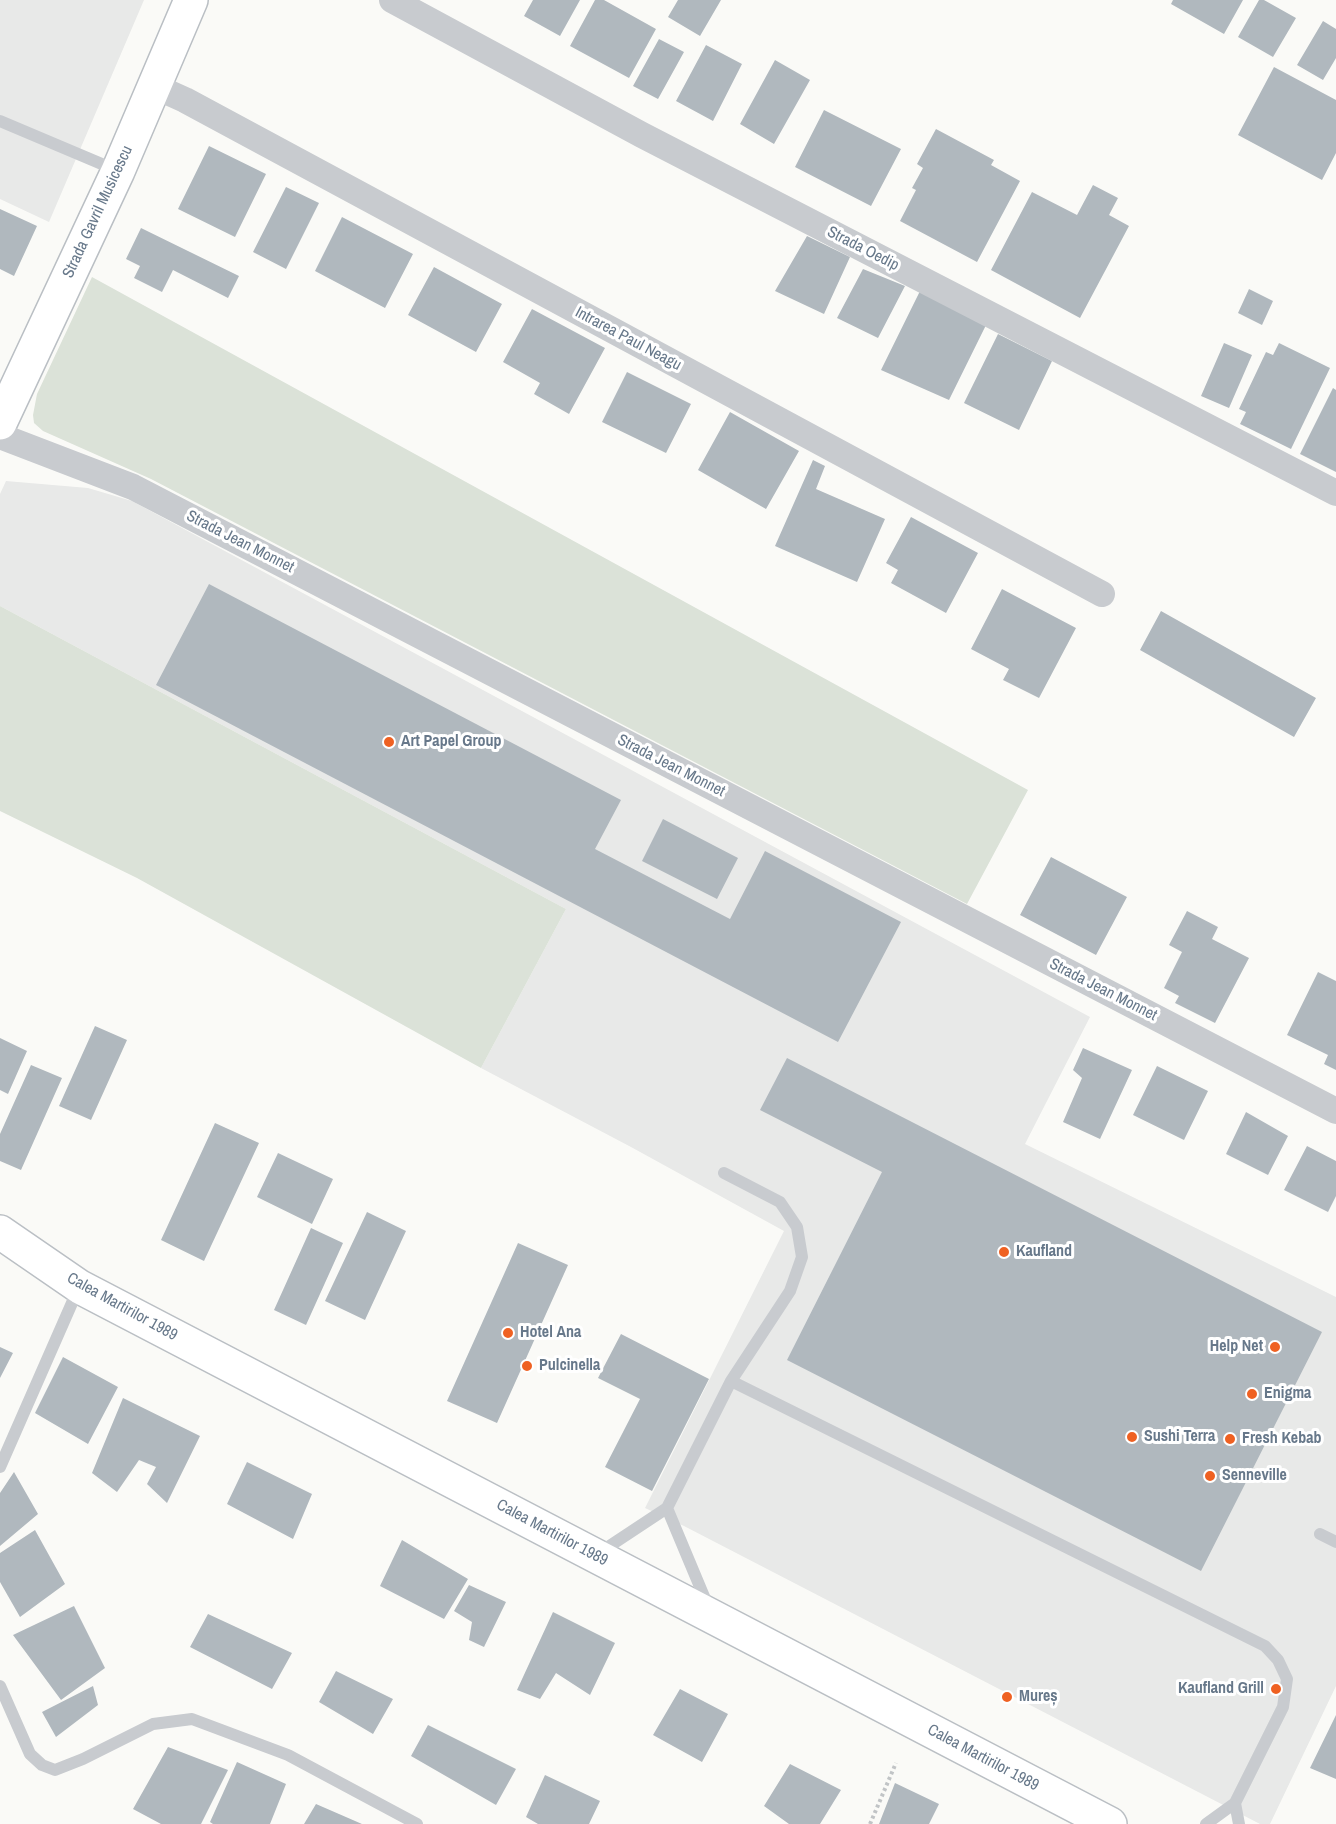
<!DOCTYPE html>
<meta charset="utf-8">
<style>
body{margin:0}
canvas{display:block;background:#fafaf7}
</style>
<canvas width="1336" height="1824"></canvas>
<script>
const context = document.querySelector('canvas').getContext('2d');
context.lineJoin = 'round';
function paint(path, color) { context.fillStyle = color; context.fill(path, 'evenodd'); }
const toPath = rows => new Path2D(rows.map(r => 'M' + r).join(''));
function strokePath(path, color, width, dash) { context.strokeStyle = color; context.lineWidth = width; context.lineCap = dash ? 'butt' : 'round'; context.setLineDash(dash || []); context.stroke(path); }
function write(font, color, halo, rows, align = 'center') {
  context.font = font + ' "Archivo Narrow",sans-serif'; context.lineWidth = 6; context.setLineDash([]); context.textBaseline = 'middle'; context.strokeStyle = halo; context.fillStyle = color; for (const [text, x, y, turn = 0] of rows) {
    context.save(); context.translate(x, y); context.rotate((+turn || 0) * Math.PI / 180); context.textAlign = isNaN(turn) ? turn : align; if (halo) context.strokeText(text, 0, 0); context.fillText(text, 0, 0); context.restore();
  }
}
paint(toPath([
 [0,0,144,0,49,222,0,199],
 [6,481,88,488,132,501,1090,1017,1025,1144,1336,1297,1336,1686,1270,1824,1260,1824,684,1526,645,1508,784,1231,631,1147,481,1068,566,909,0,606,0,494]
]), '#e8e9e8');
paint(toPath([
 [92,277,1028,790,967,904,151,479,43,431,34,423,33,415,37,394],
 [0,606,566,909,481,1068,137,878,0,811]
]), '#dbe2d8');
paint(toPath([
 [533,0,580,0,560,36,524,16],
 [595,0,604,0,656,29,629,78,570,46],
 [678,0,721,0,700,36,668,17],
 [1173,0,1243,0,1224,34,1171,4],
 [1259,0,1264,0,1296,18,1273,57,1238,37],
 [1323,21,1336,29,1336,58,1323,80,1297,65],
 [659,39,684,52,658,99,633,86],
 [706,45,742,64,713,121,676,101],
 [775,60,810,80,774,144,740,124],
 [1274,67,1336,100,1336,153,1322,180,1238,135],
 [824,110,901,149,871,206,795,167],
 [936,129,994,160,991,165,1020,181,977,262,900,221,916,190,912,188,923,168,917,164],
 [209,146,266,174,235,237,178,209],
 [1093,185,1118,198,1109,215,1129,226,1080,318,991,270,1032,192,1077,215],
 [286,187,319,203,286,269,253,252],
 [0,209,37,226,14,276,0,269],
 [342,217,413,254,385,308,315,271],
 [141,228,239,276,228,298,173,270,162,292,134,278,140,266,126,259],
 [807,236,850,257,824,314,775,291],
 [434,267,502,304,476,352,408,315],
 [863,269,905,286,878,338,837,318],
 [1249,289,1273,301,1262,325,1238,313],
 [920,291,988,321,949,400,881,370],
 [532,309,605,348,569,414,534,394,540,383,503,362],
 [998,334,1052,361,1019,430,964,403],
 [1224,343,1252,355,1229,408,1201,396],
 [1279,343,1330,368,1291,449,1240,424,1246,412,1239,409,1266,352,1273,355],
 [627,372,691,404,666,453,602,422],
 [1333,388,1336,390,1336,472,1300,454],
 [730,412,799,451,766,509,698,470],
 [813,460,825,466,816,489,885,519,857,582,775,546],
 [911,517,978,553,946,613,891,583,898,570,886,563],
 [209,584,621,800,595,849,730,919,765,851,901,922,838,1042,156,685],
 [1002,589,1076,628,1039,698,1003,680,1009,669,971,649],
 [1161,611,1316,698,1294,737,1140,650],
 [663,819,738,858,717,899,642,861],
 [1051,857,1127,897,1096,955,1020,915],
 [1187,911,1218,927,1212,939,1249,958,1215,1023,1175,1003,1179,996,1164,988,1182,952,1169,945],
 [1318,972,1336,981,1336,1070,1324,1064,1328,1055,1287,1035],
 [95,1026,127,1040,91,1120,59,1106],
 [0,1038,27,1051,8,1094,0,1090],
 [1083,1048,1132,1070,1100,1139,1063,1122,1082,1078,1073,1070],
 [787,1058,1322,1332,1201,1571,787,1360,882,1172,760,1110],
 [31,1065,62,1078,21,1170,0,1161,0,1134],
 [1157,1066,1208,1091,1184,1140,1133,1115],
 [1246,1112,1288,1136,1268,1175,1226,1154],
 [215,1123,259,1143,204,1261,161,1240],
 [1307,1146,1336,1161,1336,1196,1328,1212,1284,1190],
 [278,1153,333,1179,312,1224,257,1197],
 [367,1212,406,1231,365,1320,325,1301],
 [311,1228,343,1243,306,1325,274,1310],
 [518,1243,568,1265,497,1423,447,1401],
 [621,1334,709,1379,652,1491,605,1467,640,1399,598,1378],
 [0,1347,13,1353,0,1378],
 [63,1357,118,1387,88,1444,35,1413],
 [123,1398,200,1436,167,1503,147,1484,156,1467,139,1460,117,1492,92,1473],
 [247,1462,312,1494,293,1539,227,1504],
 [14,1472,38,1514,0,1546,0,1493],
 [35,1530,65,1584,20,1617,0,1582,0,1553],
 [402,1540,468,1579,444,1619,380,1586],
 [469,1585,506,1602,484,1647,469,1640,472,1622,454,1611],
 [74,1606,105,1668,61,1700,13,1635],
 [553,1612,615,1643,590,1695,556,1673,540,1699,517,1690],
 [208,1614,292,1653,272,1689,190,1647],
 [336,1671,393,1699,373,1734,319,1702],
 [93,1686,98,1705,56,1737,42,1712],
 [680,1689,728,1714,702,1762,653,1735],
 [1336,1715,1336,1779,1310,1768],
 [428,1725,516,1769,496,1805,411,1756],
 [168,1747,228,1770,201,1824,161,1824,133,1809],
 [237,1762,286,1784,270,1824,213,1824,210,1822],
 [790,1764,841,1790,820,1824,789,1824,764,1806],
 [545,1775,600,1801,589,1824,538,1824,526,1817],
 [895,1783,939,1804,929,1824,879,1824],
 [316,1804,362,1824,304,1824]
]), '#b0b8be');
const secondary = toPath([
 [0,423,118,171,191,0],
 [0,1232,80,1287,1110,1824]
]);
strokePath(secondary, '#babfc4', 36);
strokePath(toPath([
 [870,1824,896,1763]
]), '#c1c4c6', 4, [3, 3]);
strokePath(toPath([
 [0,121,116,170],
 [731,1381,1265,1646,1278,1660,1287,1679,1283,1707,1235,1803,1206,1824],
 [0,1467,79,1287],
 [667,1508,708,1606],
 [1320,1534,1336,1542],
 [599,1553,667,1508,731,1381,790,1291,802,1257,797,1227,780,1202,724,1173],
 [0,1686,30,1754,42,1765,55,1770,83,1759,153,1724,192,1719,288,1755,417,1824],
 [1235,1803,1239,1824]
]), '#c8cbcf', 12);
strokePath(toPath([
 [392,0,642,135,1336,493],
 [154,86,185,100,1102,594],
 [0,436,133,487,1336,1111]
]), '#c8cbcf', 26);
strokePath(secondary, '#fff', 33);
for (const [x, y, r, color] of [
 [389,742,6,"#ef6122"],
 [1004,1252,6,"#ef6122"],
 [508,1333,6,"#ef6122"],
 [1275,1347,6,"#ef6122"],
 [527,1366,6,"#ef6122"],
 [1252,1394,6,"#ef6122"],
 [1132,1437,6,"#ef6122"],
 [1230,1439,6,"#ef6122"],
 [1210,1476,6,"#ef6122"],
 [1276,1689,6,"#ef6122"],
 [1007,1697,6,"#ef6122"]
]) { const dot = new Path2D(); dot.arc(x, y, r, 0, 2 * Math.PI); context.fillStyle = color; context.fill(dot); strokePath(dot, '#fff', 2); }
write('16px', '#67788a', '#fff', [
 ["Strada Gavril Musicescu",98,212,-65],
 ["Strada Oedip",863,249,27],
 ["Intrarea Paul Neagu",628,339,28],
 ["Strada Jean Monnet",240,542,27],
 ["Strada Jean Monnet",671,766,27],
 ["Strada Jean Monnet",1103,990,27],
 ["Calea Martirilor 1989",122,1307,29],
 ["Calea Martirilor 1989",552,1533,28],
 ["Calea Martirilor 1989",983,1758,28]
]);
write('bold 16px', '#67788a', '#fff', [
 ["Art Papel Group",401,742],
 ["Kaufland",1016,1252],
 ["Hotel Ana",520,1333],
 ["Help Net",1263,1347,"right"],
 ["Pulcinella",539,1366],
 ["Enigma",1264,1394],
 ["Sushi Terra",1144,1437],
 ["Fresh Kebab",1242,1439],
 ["Senneville",1222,1476],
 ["Kaufland Grill",1264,1689,"right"],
 ["Mureș",1019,1697]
], 'left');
</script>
